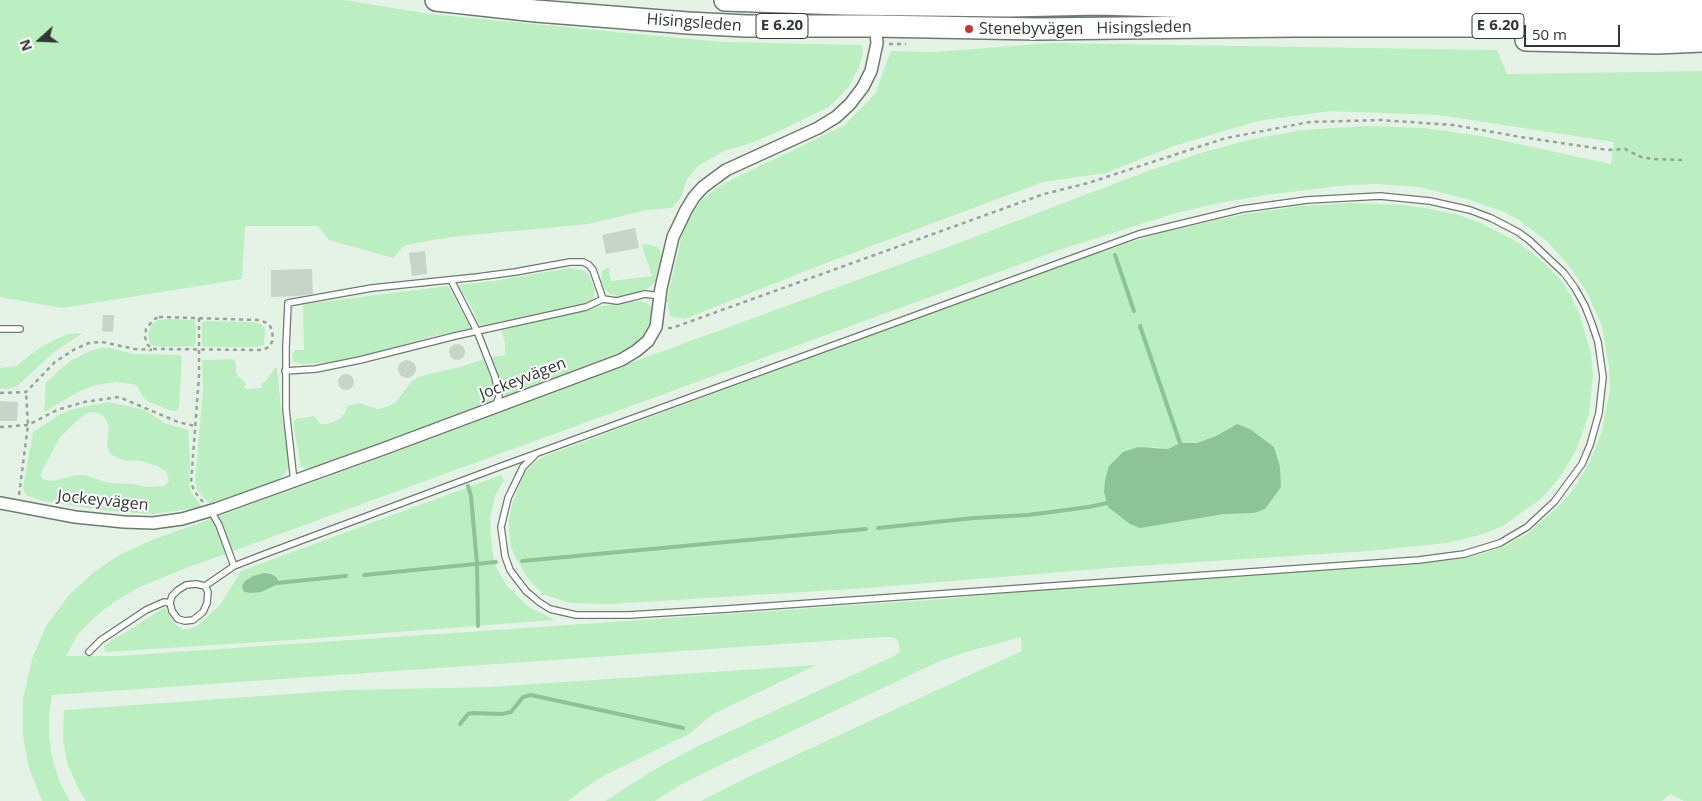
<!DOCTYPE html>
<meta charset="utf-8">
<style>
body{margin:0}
#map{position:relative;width:1702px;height:801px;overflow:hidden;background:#e4f3e6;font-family:"Open Sans",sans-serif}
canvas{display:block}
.north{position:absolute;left:15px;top:15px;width:50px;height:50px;-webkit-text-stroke:4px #fff;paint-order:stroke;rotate:250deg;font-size:14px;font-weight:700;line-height:20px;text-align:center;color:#313732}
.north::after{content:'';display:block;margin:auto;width:18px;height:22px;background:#313732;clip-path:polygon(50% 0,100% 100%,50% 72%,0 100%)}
.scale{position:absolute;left:1524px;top:25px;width:96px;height:22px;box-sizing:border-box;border:2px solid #313732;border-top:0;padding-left:6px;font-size:15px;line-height:18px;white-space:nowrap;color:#313732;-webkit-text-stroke:4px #fff;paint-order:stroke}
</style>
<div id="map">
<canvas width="1702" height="801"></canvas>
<div class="north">N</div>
<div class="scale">50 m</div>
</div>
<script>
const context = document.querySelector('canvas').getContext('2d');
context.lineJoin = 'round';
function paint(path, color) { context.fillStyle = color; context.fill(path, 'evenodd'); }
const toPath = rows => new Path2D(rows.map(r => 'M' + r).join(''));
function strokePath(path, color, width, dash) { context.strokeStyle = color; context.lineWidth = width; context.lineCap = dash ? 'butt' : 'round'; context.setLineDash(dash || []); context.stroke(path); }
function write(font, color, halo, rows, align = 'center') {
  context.font = font + ' "Open Sans",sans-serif'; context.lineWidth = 4; context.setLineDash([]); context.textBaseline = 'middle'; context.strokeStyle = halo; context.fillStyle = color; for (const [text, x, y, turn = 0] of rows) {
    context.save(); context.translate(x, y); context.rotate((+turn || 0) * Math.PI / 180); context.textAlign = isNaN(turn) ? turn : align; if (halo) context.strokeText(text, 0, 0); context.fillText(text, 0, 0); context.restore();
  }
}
paint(toPath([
 [0,0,344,0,430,14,636,34,723,42,862,45,863,54,858,69,848,88,829,107,773,134,745,145,724,151,698,166,687,179,681,197,672,208,647,210,588,224,451,237,405,245,393,258,329,240,318,226,245,226,242,279,62,308,0,297],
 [1050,43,1497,50,1507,74,1702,71,1702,801,1684,801,1670,794,1662,801,701,801,744,779,1022,651,1021,637,966,652,940,661,712,769,680,785,655,801,605,801,657,768,696,747,894,656,899,652,900,649,897,639,891,637,883,637,52,695,49,714,49,738,53,761,60,783,70,801,42,801,29,768,23,736,23,699,32,659,46,626,70,594,94,572,119,555,152,540,383,457,600,374,948,247,1148,171,1201,153,1248,140,1301,130,1368,126,1424,128,1481,136,1611,164,1614,142,1439,115,1330,111,1258,121,1174,146,1106,173,1043,182,826,263,685,319,670,316,667,300,684,225,701,201,719,186,845,125,875,94,891,51,935,52],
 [1376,184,1420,187,1467,199,1504,212,1519,220,1547,241,1567,263,1587,292,1602,326,1609,367,1610,389,1602,431,1590,461,1575,487,1563,502,1527,534,1505,546,1484,553,1459,559,1419,564,1065,587,945,599,118,656,66,656,78,634,95,617,114,602,140,587,181,570,1059,250,1176,213,1220,203,1265,195,1348,185],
 [1352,203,1404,205,1425,208,1459,215,1478,222,1514,240,1540,259,1562,281,1572,298,1580,316,1591,354,1593,375,1589,414,1576,451,1559,478,1542,498,1503,526,1480,535,1447,543,1368,551,1122,567,867,588,610,604,570,603,543,594,529,580,515,557,511,547,509,532,509,519,512,504,524,474,533,463,545,456,1071,261,1157,234,1240,215,1300,206],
 [1237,424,1250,429,1274,447,1281,487,1274,496,1254,513,1224,514,1185,520,1151,447,1168,449,1180,443,1197,443,1216,436],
 [648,244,657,247,660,250,663,257,658,278,654,283,647,289,635,294,621,297,610,294,605,289,601,281,602,271,606,268,610,268,609,272,611,281,652,276,642,245],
 [570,268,586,271,589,275,595,290,593,298,590,302,567,308,481,326,478,323,471,306,458,285,493,281],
 [448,286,469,324,471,327,468,329,433,336,365,356,325,363,302,364,293,361,292,355,295,350,304,350,303,307,306,304],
 [639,301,647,303,653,309,654,319,645,339,622,355,510,396,506,396,503,394,491,357,505,355,505,343,501,330,597,307],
 [168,319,194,320,196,325,196,341,194,346,162,347,154,346,150,343,148,334,151,325,158,320],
 [207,321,251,322,261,324,265,329,264,345,257,347,204,347,202,344,202,325,203,322],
 [83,333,54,352,17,386,8,389,0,388,0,368,16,366,41,347,56,339,68,334],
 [100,348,110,348,134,354,179,355,182,356,179,408,175,411,169,410,147,401,141,394,138,387,133,384,116,382,96,385,78,392,44,412,46,383,59,370,72,360,90,351],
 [233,359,236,363,236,372,238,376,246,384,244,387,247,389,262,388,261,384,266,381,275,368,277,368,282,418,287,439,290,461,289,467,284,475,279,479,268,485,224,500,220,500,210,505,197,490,195,481,203,391,202,360],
 [484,359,495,391,491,402,473,410,320,465,307,469,301,467,294,428,294,421,296,419,314,416,320,424,327,424,340,419,345,413,347,406,359,403,377,409,383,408,395,403,412,381,418,377,464,366],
 [109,402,145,410,164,423,188,430,190,459,189,484,191,492,202,507,154,514,136,513,100,510,68,505,39,500,26,495,23,488,33,432,59,415,73,409],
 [94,412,101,414,107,421,109,429,107,444,110,454,122,460,141,461,157,466,166,471,169,481,164,486,145,487,133,484,108,483,85,475,72,476,53,481,42,479,41,476,42,471,60,437,80,418,88,413],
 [501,475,504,480,495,496,490,520,492,548,496,567,507,586,529,607,555,620,291,640,105,652,104,646,165,607,174,623,183,630,197,626,220,605,241,571],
 [816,665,713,714,689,734,605,775,586,787,568,801,86,801,79,790,67,763,63,739,64,710,348,690,490,687]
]), '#bbefc1');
paint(toPath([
 [1237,424,1250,429,1274,447,1280,467,1281,487,1265,509,1254,513,1224,514,1140,528,1130,524,1108,507,1104,492,1105,480,1109,466,1123,452,1138,447,1168,449,1180,443,1197,443,1216,436],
 [264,573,271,574,276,577,278,580,276,585,261,592,251,593,244,592,242,586,245,581,253,576]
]), '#8ec495');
strokePath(toPath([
 [1115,255,1134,311],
 [1140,326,1180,443],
 [468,486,471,496,477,564,478,626],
 [878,528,974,518,1028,515,1089,507,1107,503],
 [522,561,866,529],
 [364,575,496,562],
 [277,583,346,576],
 [460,724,468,714,473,713,502,714,511,712,523,697,531,695,683,728]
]), '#8ec495', 4);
paint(toPath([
 [635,228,639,248,606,254,602,235],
 [425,251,427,274,412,276,409,253],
 [312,269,313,294,299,296,271,297,271,270],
 [103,315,114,315,113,332,102,331],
 '449 352a8 8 0 1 1 16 0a8 8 0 1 1-16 0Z',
 '398 369a9 9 0 1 1 18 0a9 9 0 1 1-18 0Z',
 '338 382a8 8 0 1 1 16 0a8 8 0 1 1-16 0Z',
 [0,401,18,402,17,421,0,421]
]), '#c7d5c8');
const lane = toPath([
 [451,280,477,331,495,377,499,397,495,406],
 [0,329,20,329],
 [285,371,316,369,360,360,455,336,586,307,603,299],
 [294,482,286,409,286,347,288,303,372,288,477,277,515,272,570,262,583,262,589,265,593,270,603,299,617,301,645,294,660,296],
 [211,511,219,525,234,566],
 [205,586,208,592,207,603,203,612,193,620,185,621,178,619,172,611,170,603,172,596,178,590,186,585,196,584,205,586,234,566,265,554,499,467,1139,234,1242,209,1307,200,1380,196,1430,201,1470,210,1491,218,1518,232,1529,240,1564,273,1575,288,1585,306,1592,324,1598,342,1603,377,1599,413,1590,445,1582,464,1554,502,1527,527,1500,543,1464,554,1419,560,727,609,629,615,576,615,550,609,539,602,526,591,516,578,510,570,505,556,501,527,508,498,523,467,535,455],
 [89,652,101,640,146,610,164,602,170,603]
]);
const street = toPath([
 [0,503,75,517,124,522,153,523,182,519,216,509,383,449,621,360,636,351,648,341,656,327,661,288,673,237,686,210,694,197,703,187,726,170,818,128,836,117,850,104,863,87,871,71,877,43,875,22]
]);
const highway = toPath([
 [436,0,536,11,688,23,746,26,875,26,1038,29,1294,26,1570,26,1702,22],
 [725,0,844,4,1009,6,1099,4,1294,10,1569,10,1702,6],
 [1526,40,1658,43,1702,41]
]);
strokePath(lane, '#6d7a6e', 8);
strokePath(street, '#6d7a6e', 14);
strokePath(highway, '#6d7a6e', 24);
strokePath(toPath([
 [889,44,906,44],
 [159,317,259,320,267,323,270,326,272,330,273,340,269,347,262,350,152,349,147,344,145,337,146,329,153,320,159,317],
 [199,318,199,376,191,483,195,492,203,502],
 [668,328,672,328,1044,194,1088,183,1226,138,1310,122,1381,120,1453,125,1521,137,1608,150,1625,149,1641,157,1653,159,1682,160],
 [0,393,26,392,55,362,75,349,89,343,102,342,135,349,152,350],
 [0,427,28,425,57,410,84,402,119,397,178,422,195,426],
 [19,495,28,425,26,392]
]), '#97a298', 2.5, [4, 4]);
strokePath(lane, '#fff', 5.5);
strokePath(street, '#fff', 11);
strokePath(highway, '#fff', 21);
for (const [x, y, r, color] of [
 [969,29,5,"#c53733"]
]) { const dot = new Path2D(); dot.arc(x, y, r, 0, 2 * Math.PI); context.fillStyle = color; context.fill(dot); strokePath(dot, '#fff', 2); }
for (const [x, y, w] of [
 [782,26,52],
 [1498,26,52]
]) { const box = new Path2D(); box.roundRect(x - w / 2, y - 12.5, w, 25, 4); context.fillStyle = '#fff'; context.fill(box); strokePath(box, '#313732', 1); }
write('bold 15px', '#313732', null, [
 ["E 6.20",782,26],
 ["E 6.20",1498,26]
]);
write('16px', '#313732', '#fff', [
 ["Hisingsleden",694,23,4],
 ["Hisingsleden",1144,28,-1],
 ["Jockeyvägen",523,379,-21],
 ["Jockeyvägen",103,501,6]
]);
write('16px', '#313732', '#fff', [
 ["Stenebyvägen",979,29]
], 'left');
</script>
